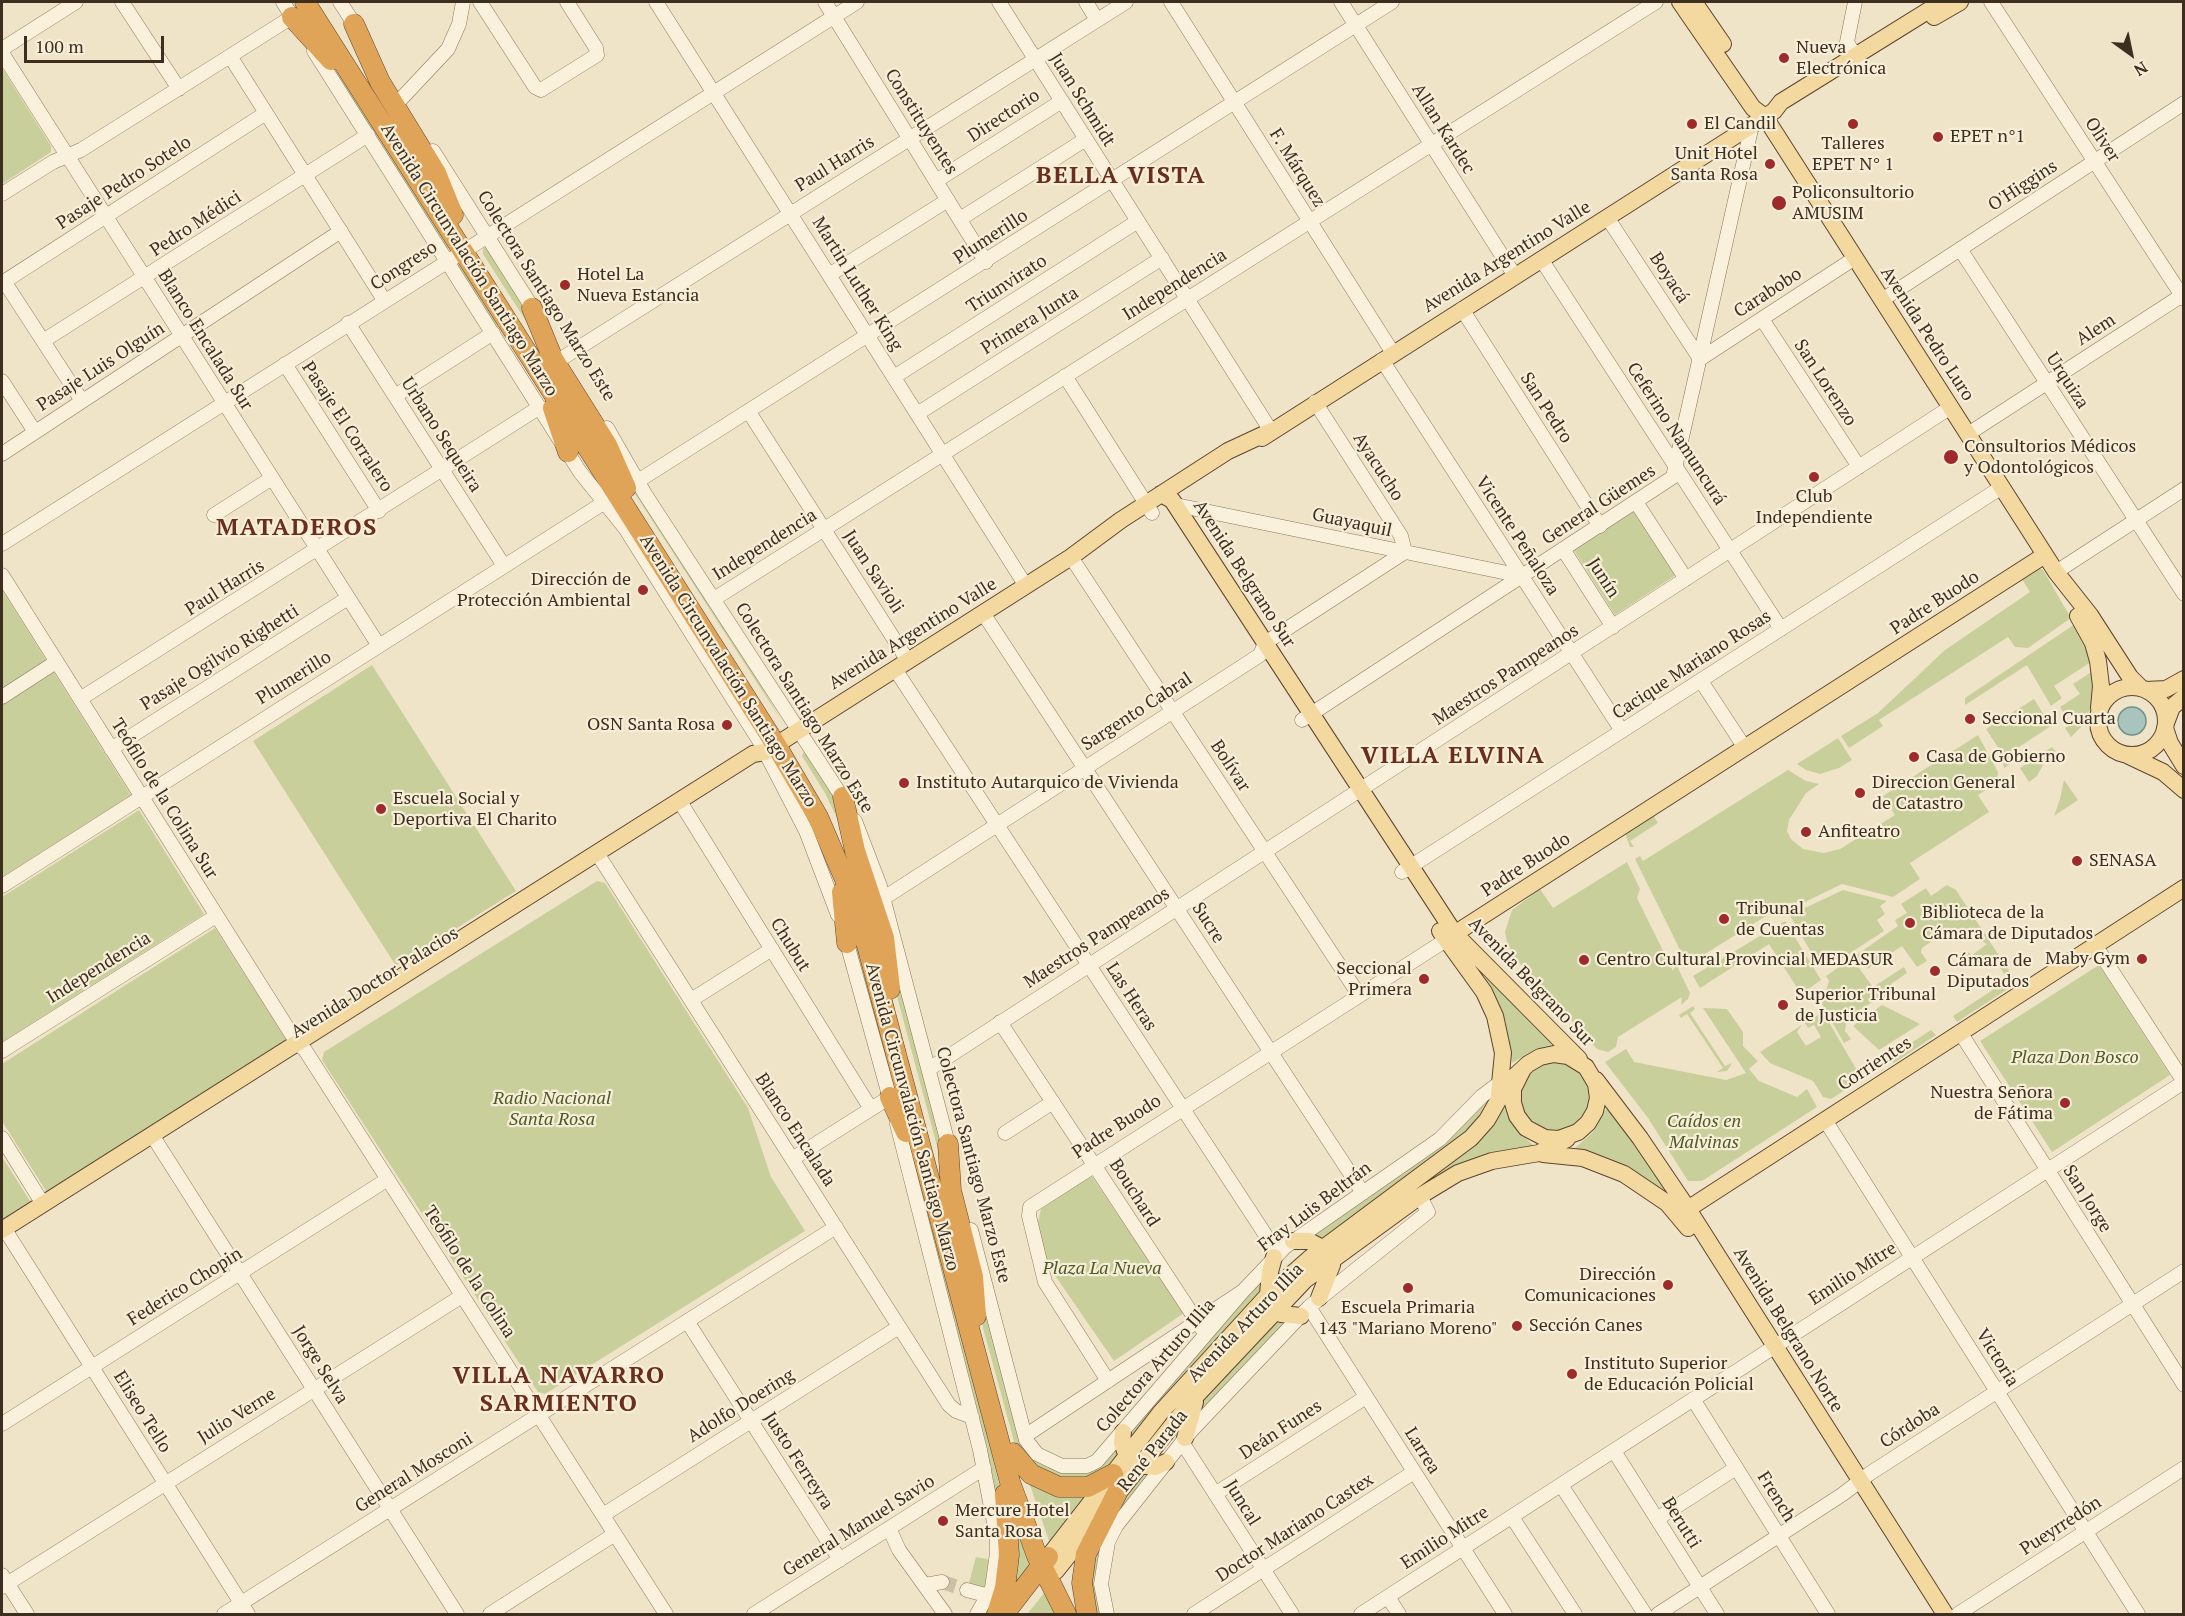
<!DOCTYPE html>
<meta charset="utf-8">
<style>
body{margin:0}
#map{position:relative;width:2185px;height:1616px;overflow:hidden;background:#f0e4c8;font-family:"PT Serif",serif}
canvas{display:block}
.frame{position:absolute;inset:0;border:3px solid #3d2e20;pointer-events:none}
.north{position:absolute;left:2101px;top:24px;width:60px;height:60px;-webkit-text-stroke:4px #f7eed8;paint-order:stroke;rotate:147deg;font-size:16px;font-weight:700;line-height:24px;text-align:center;color:#3d2e20}
.north::after{content:'';display:block;margin:auto;width:21px;height:27px;background:#3d2e20;clip-path:polygon(50% 0,100% 100%,50% 72%,0 100%)}
.scale{position:absolute;left:24px;top:36px;width:140px;height:27px;box-sizing:border-box;border:3px solid #3d2e20;border-top:0;padding-left:8px;font-size:18px;line-height:21px;white-space:nowrap;color:#3d2e20;-webkit-text-stroke:4px #f7eed8;paint-order:stroke}
</style>
<div id="map">
<canvas width="2185" height="1616"></canvas>
<div class="frame"></div>
<div class="north">N</div>
<div class="scale">100 m</div>
</div>
<script>
const context = document.querySelector('canvas').getContext('2d');
context.lineJoin = 'round';
function paint(path, color) { context.fillStyle = color; context.fill(path, 'evenodd'); }
const toPath = rows => new Path2D(rows.map(r => 'M' + r).join(''));
function strokePath(path, color, width, dash) { context.strokeStyle = color; context.lineWidth = width; context.lineCap = dash ? 'butt' : 'round'; context.setLineDash(dash || []); context.stroke(path); }
function write(font, color, halo, rows, align = 'center') {
  context.font = font + ' "PT Serif",serif'; context.lineWidth = 4.5; context.setLineDash([]); context.textBaseline = 'middle'; context.strokeStyle = halo; context.fillStyle = color; for (const [text, x, y, turn = 0] of rows) {
    context.save(); context.translate(x, y); context.rotate((+turn || 0) * Math.PI / 180); context.textAlign = isNaN(turn) ? turn : align; if (halo) context.strokeText(text, 0, 0); context.fillText(text, 0, 0); context.restore();
  }
}
paint(toPath([
 [331,66,342,76,451,248,446,248],
 [2,68,51,146,51,152,2,184],
 [487,247,533,317,542,346,483,254,483,248],
 [460,262,477,285,500,331,553,417,457,266],
 [554,352,737,644,781,720,632,489],
 [1634,510,1676,575,1615,615,1573,549],
 [2039,568,2043,570,2071,618,2028,648,2015,647,2008,637,1879,720,1883,726,1849,748,1841,736,1878,713,1945,650,2030,592,2022,579],
 [2,590,131,795,2,877],
 [2075,624,2082,635,2091,662,2054,686,2062,698,2051,706,2027,665,1965,705,1965,698],
 [372,665,516,891,396,966,253,741],
 [2093,671,2092,706,2081,727,2071,737,2065,728,2076,721,2071,713,2066,717,2060,707,2080,694,2073,684],
 [2034,699,2051,726,2013,751,2018,759,2004,768,1999,749,1986,729],
 [1978,735,1998,772,1997,783,1978,795,1989,812,1910,863,1920,879,1893,897,1842,884,1805,902,1787,903,1692,962,1686,962,1635,859,1640,856,1643,861,1788,770,1806,781,1819,784,1806,793,1789,820,1787,831,1791,839,1803,849,1824,853,1840,849,1895,815,1883,796],
 [1838,738,1852,760,1839,768,1820,774,1806,770,1797,764],
 [2052,747,2056,752,2046,759,2037,776,2029,782,2020,768],
 [804,751,836,795,847,839,825,793,802,756],
 [2064,780,2078,800,2054,816,2060,799],
 [139,810,204,914,2,1042,2,897],
 [1653,815,1658,823,1630,841,1634,847,1630,847,1625,833],
 [1627,862,1640,889,1637,898,1673,971,1676,964,1690,993,1688,999,1681,1005,1682,997,1618,1037,1616,1047,1608,1052,1597,1049,1515,958,1507,942,1505,932,1512,910,1540,889,1553,908],
 [868,866,942,1137,945,1176,895,989],
 [597,881,605,883,748,1108,771,1177,805,1231,545,1394,538,1392,322,1060,324,1052],
 [1947,885,1956,890,2017,983,1957,1022,1953,1016,2008,980,1993,956,1977,966,1969,966,1962,955,1965,950,1972,955,1987,944,1980,940,1974,930,1956,942,1948,930,1922,948,1921,952,1927,961,1917,967,1902,946,1867,969,1870,961,1866,959,1862,967,1856,964,1873,987,1904,967,1907,973,1891,984,1897,994,1889,1000,1882,996,1847,1018,1845,1031,1851,1039,1844,1043,1822,1004,1829,981,1826,976,1898,926,1895,920,1907,913,1901,904,1926,888,1931,896],
 [1843,890,1887,901,1880,906,1885,914,1877,920,1884,931,1835,963,1831,959,1819,966,1788,912,1794,908,1807,907],
 [848,902,910,1128,893,1091,854,949],
 [1785,921,1821,980,1801,994,1769,944,1700,988,1693,976],
 [215,928,287,1041,48,1194,2,1121,2,1064],
 [2099,965,2170,1075,2052,1152,1980,1041],
 [1488,975,1552,1043,1551,1045,1535,1049,1512,1063,1505,1020,1484,980],
 [1882,1005,1920,1024,1879,1050,1853,1026],
 [1693,1006,1695,1009,1690,1013,1725,1066,1732,1063,1727,1071,1717,1072,1723,1068,1687,1014,1681,1018,1679,1015],
 [1703,1008,1727,1009,1743,1032,1743,1046,1758,1061,1749,1069,1759,1081,1797,1097,1807,1089,1817,1107,1702,1181,1688,1181,1648,1118,1605,1062,1626,1049,1634,1062,1726,1080,1746,1073],
 [1823,1012,1862,1079,1831,1099,1823,1097,1813,1081,1770,1063,1760,1052,1802,1025,1797,1032,1806,1046,1821,1037,1814,1025,1808,1028,1805,1023],
 [1931,1030,1936,1035,1894,1063,1888,1058],
 '1520 1097a35 35 0 1 1 70 0a35 35 0 1 1-70 0Z',
 [1489,1097,1472,1128,1326,1239,1308,1237],
 [1503,1106,1519,1132,1535,1147,1505,1151,1334,1246,1474,1146,1490,1128],
 [1608,1109,1675,1197,1623,1165,1575,1148,1594,1131,1605,1110],
 [908,1147,934,1236,949,1278,1000,1488,1004,1519,1004,1552,999,1592,992,1614,984,1614,995,1596,1002,1543,988,1458],
 [2,1157,32,1204,2,1223],
 [1091,1175,1184,1313,1114,1361,1047,1264,1037,1226,1041,1209],
 [957,1191,1023,1450,1060,1470,1118,1446,1117,1458,1100,1479,1051,1480,1015,1445,983,1328,977,1277],
 [1264,1272,1262,1292,1128,1445,1128,1435],
 [1291,1319,1196,1419,1199,1403,1272,1322],
 [1153,1471,1111,1526,1103,1614,1092,1614,1089,1604,1097,1537,1141,1474],
 [1029,1482,1093,1490,1051,1547],
 [1013,1515,1035,1567,1009,1592],
 [976,1557,987,1559,990,1563,987,1584,983,1587,968,1586],
 [1047,1590,1060,1614,1027,1614]
]), '#c9cf9b');
const water = toPath([
 '2118 721a14 14 0 1 1 28 0a14 14 0 1 1-28 0Z'
]);
paint(water, '#a9c4bc');
strokePath(water, '#6f938a', 1.5);
strokePath(toPath([
 [942,1582,967,1590]
]), '#ccc0a6', 14, [14, 7]);
const minor = toPath([
 [122,2,179,89],
 [283,2,296,23],
 [340,2,358,30],
 [480,2,535,87,541,90,597,55,596,48,567,2],
 [656,2,1026,586],
 [825,2,986,262],
 [999,2,1271,431],
 [1086,2,1097,20],
 [1171,2,1393,353],
 [1341,2,1515,276],
 [1855,2,1847,42,1860,64],
 [1991,2,2184,299],
 [2,49,76,2],
 [314,51,580,472,625,528,760,742,806,831,838,915],
 [2,53,379,646],
 [230,56,384,300],
 [401,99,448,49,459,24,463,2],
 [433,151,537,315],
 [936,181,1062,101],
 [2,194,53,162,81,150,292,17],
 [1607,217,1700,359,1855,258],
 [960,219,1086,139],
 [1960,249,2184,594],
 [1541,259,1781,629],
 [829,275,948,200],
 [4,281,82,401],
 [2,283,266,113],
 [1882,300,2184,103],
 [1462,309,1600,526],
 [1762,319,1859,467],
 [348,323,504,566],
 [43,341,368,135],
 [564,357,1126,2],
 [1382,360,1622,731],
 [285,364,379,511],
 [1065,376,1152,513],
 [894,377,1138,221],
 [2,381,35,432],
 [395,396,493,333],
 [1315,402,1401,536,1405,552],
 [749,412,908,661],
 [917,414,1162,258],
 [607,428,645,494,846,803],
 [1968,434,2184,294],
 [2,454,341,231],
 [638,481,1392,2],
 [1636,502,1686,579],
 [1176,505,1522,576],
 [214,515,272,478],
 [2,544,857,2],
 [1563,549,1613,627],
 [1071,557,1359,995],
 [2056,572,2184,489],
 [2,575,297,1043,305,1050,666,1614],
 [714,599,1656,2],
 [983,613,1363,1193],
 [895,669,1278,1254],
 [1701,681,1745,748],
 [2,697,56,662],
 [80,699,540,407],
 [1302,720,1673,477,1752,125],
 [111,749,348,598],
 [679,800,871,1109],
 [855,821,880,886,950,1151],
 [597,853,949,1405,956,1411,972,1417],
 [1402,872,2002,487],
 [2,886,605,502],
 [884,898,1260,655,1265,643,1405,552],
 [845,936,892,1106],
 [2095,945,2184,1082],
 [691,1000,772,949],
 [1000,1022,1202,1329],
 [1960,1032,2184,1385],
 [2,1051,216,916],
 [929,1069,1951,407],
 [1825,1120,2138,1614],
 [897,1124,980,1450,997,1538,997,1553,992,1588,977,1614],
 [1005,1133,1053,1102],
 [152,1135,457,1614],
 [2,1138,43,1204],
 [792,1159,890,1097],
 [4,1228,248,1614],
 [971,1230,1026,1440,1037,1454,1062,1466,1087,1466,1097,1461,1243,1291],
 [1309,1307,1505,1614],
 [687,1321,840,1560],
 [1108,1381,1045,1282,1029,1216,1030,1207,1446,940],
 [1693,1399,1828,1614],
 [2,1424,388,1179],
 [1025,1436,1243,1291,1285,1247,1440,1139,1482,1096,1502,1081],
 [1182,1442,1292,1614],
 [1614,1451,1717,1614],
 [1561,1485,1645,1614],
 [1215,1494,1366,1397],
 [603,1515,899,1327],
 [1512,1517,1575,1614],
 [1657,1519,1736,1468],
 [889,1528,899,1550,945,1614],
 [2,1575,27,1614],
 [925,1585,942,1582],
 [2,1587,462,1296],
 [967,1590,989,1596],
 [1388,1597,1399,1614],
 [224,1614,836,1227],
 [490,1614,615,1534],
 [754,1614,984,1468],
 [1107,1614,1101,1584,1108,1542,1116,1526,1191,1431,1309,1307,1428,1212,1420,1196],
 [1194,1614,1414,1472],
 [1361,1614,2184,1082],
 [1658,1614,1843,1494,1869,1474,2184,1271],
 [1958,1614,2184,1468]
]);
const major = toPath([
 [1680,2,1753,108,1765,117,2056,572,2090,615,2130,677,2141,688],
 [1694,2,1723,44],
 [1934,17,1960,2],
 [1262,438,1774,111,1781,102,1942,2],
 [1161,494,1172,500,1455,934,1579,1059],
 [2078,616,2093,643,2098,661,2101,686,2099,708],
 '2098 721a34 34 0 1 1 68 0a34 34 0 1 1-68 0Z',
 [2146,690,2166,689,2184,679],
 [2166,723,2172,707,2184,697],
 [2165,728,2170,743,2184,766],
 [2127,755,2163,772,2184,790],
 [1440,931,1484,992,1495,1016,1503,1053,1499,1094],
 [1448,938,2045,555],
 [1596,1080,1640,1138,1688,1209,1945,1614],
 [1543,1154,1583,1158,1624,1174,1667,1203,1688,1228],
 [1680,1214,2184,888],
 [2,1230,753,754,765,752,1071,557,1121,520,1228,451,1271,431],
 [1293,1241,1309,1241,1330,1252,1332,1265,1319,1298],
 [1274,1257,1270,1272,1268,1295,1270,1303,1281,1314,1301,1316],
 [1123,1432,1122,1443,1130,1464,1155,1467,1166,1462],
 [1185,1438,1195,1402],
 [1049,1556,1161,1412,1268,1295,1310,1258,1471,1138,1487,1120,1508,1083,1515,1076,1528,1064,1540,1057,1554,1054,1568,1056,1586,1067,1596,1084,1598,1098,1595,1111,1588,1123,1578,1132,1559,1139,1545,1138,1526,1128,1517,1116,1513,1103,1513,1089,1523,1069],
 [1056,1571,1194,1398,1305,1280,1420,1196,1458,1173,1492,1161,1539,1153,1567,1139]
]);
const highway = toPath([
 [305,2,776,745,818,817,847,884,864,934,1010,1482,1037,1556,1066,1614],
 [292,17,331,60],
 [354,24,380,82,436,173,453,215],
 [532,308,553,359,607,445,626,488],
 [553,408,568,452],
 [843,797,855,851,884,938,890,989],
 [842,892,847,943],
 [890,1097,906,1132],
 [948,1144,951,1190,973,1277,976,1316],
 [1013,1453,1031,1474,1059,1487,1088,1487,1113,1474],
 [997,1614,1005,1588,1009,1555,1005,1494],
 [1004,1614,1048,1557],
 [1087,1614,1082,1583,1086,1554,1117,1493]
]);
strokePath(minor, '#8d765c', 15);
strokePath(major, '#5b4430', 18);
strokePath(highway, '#5b4430', 21);
strokePath(minor, '#faf1dc', 14);
strokePath(major, '#f3d9a0', 16);
strokePath(highway, '#e0a458', 20);
for (const [x, y, r, color] of [
 [1784,58,6,"#9e2a2b"],
 [1692,124,6,"#9e2a2b"],
 [1853,124,6,"#9e2a2b"],
 [1938,137,6,"#9e2a2b"],
 [1770,164,6,"#9e2a2b"],
 [1779,203,8,"#9e2a2b"],
 [565,285,6,"#9e2a2b"],
 [1951,457,8,"#9e2a2b"],
 [1814,477,6,"#9e2a2b"],
 [643,590,6,"#9e2a2b"],
 [1970,719,6,"#9e2a2b"],
 [727,725,6,"#9e2a2b"],
 [1914,757,6,"#9e2a2b"],
 [904,783,6,"#9e2a2b"],
 [1860,793,6,"#9e2a2b"],
 [381,809,6,"#9e2a2b"],
 [1806,832,6,"#9e2a2b"],
 [2077,861,6,"#9e2a2b"],
 [1724,919,6,"#9e2a2b"],
 [1910,923,6,"#9e2a2b"],
 [2142,959,6,"#9e2a2b"],
 [1584,960,6,"#9e2a2b"],
 [1935,971,6,"#9e2a2b"],
 [1424,979,6,"#9e2a2b"],
 [1783,1005,6,"#9e2a2b"],
 [2065,1103,6,"#9e2a2b"],
 [1668,1285,6,"#9e2a2b"],
 [1408,1288,6,"#9e2a2b"],
 [1517,1326,6,"#9e2a2b"],
 [1572,1374,6,"#9e2a2b"],
 [943,1521,6,"#9e2a2b"]
]) { const dot = new Path2D(); dot.arc(x, y, r, 0, 2 * Math.PI); context.fillStyle = color; context.fill(dot); strokePath(dot, '#f7eed8', 2); }
write('18px', '#3d2e20', '#f7eed8', [
 ["Nueva",1796,48],
 ["Electrónica",1796,69],
 ["El Candil",1704,124],
 ["EPET n°1",1950,137],
 ["Talleres",1853,144,"center"],
 ["EPET N° 1",1853,165,"center"],
 ["Unit Hotel",1758,154,"right"],
 ["Santa Rosa",1758,175,"right"],
 ["Policonsultorio",1792,193],
 ["AMUSIM",1792,214],
 ["Hotel La",577,275],
 ["Nueva Estancia",577,296],
 ["Consultorios Médicos",1964,447],
 ["y Odontológicos",1964,468],
 ["Club",1814,497,"center"],
 ["Independiente",1814,518,"center"],
 ["Dirección de",631,580,"right"],
 ["Protección Ambiental",631,601,"right"],
 ["Seccional Cuarta",1982,719],
 ["OSN Santa Rosa",715,725,"right"],
 ["Casa de Gobierno",1926,757],
 ["Instituto Autarquico de Vivienda",916,783],
 ["Direccion General",1872,783],
 ["de Catastro",1872,804],
 ["Escuela Social y",393,799],
 ["Deportiva El Charito",393,820],
 ["Anfiteatro",1818,832],
 ["SENASA",2089,861],
 ["Tribunal",1736,909],
 ["de Cuentas",1736,930],
 ["Biblioteca de la",1922,913],
 ["Cámara de Diputados",1922,934],
 ["Maby Gym",2130,959,"right"],
 ["Centro Cultural Provincial MEDASUR",1596,960],
 ["Cámara de",1947,961],
 ["Diputados",1947,982],
 ["Seccional",1412,969,"right"],
 ["Primera",1412,990,"right"],
 ["Superior Tribunal",1795,995],
 ["de Justicia",1795,1016],
 ["Nuestra Señora",2053,1093,"right"],
 ["de Fátima",2053,1114,"right"],
 ["Dirección",1656,1275,"right"],
 ["Comunicaciones",1656,1296,"right"],
 ["Escuela Primaria",1408,1308,"center"],
 ["143 \"Mariano Moreno\"",1408,1329,"center"],
 ["Sección Canes",1529,1326],
 ["Instituto Superior",1584,1364],
 ["de Educación Policial",1584,1385],
 ["Mercure Hotel",955,1511],
 ["Santa Rosa",955,1532]
], 'left');
write('18px', '#3d2e20', '#f7eed8', [
 ["Juan Schmidt",1082,100,58],
 ["Directorio",1004,116,-33],
 ["Constituyentes",921,122,58],
 ["Allan Kardec",1443,129,58],
 ["Oliver",2102,140,57],
 ["Paul Harris",835,164,-32],
 ["F. Márquez",1297,168,58],
 ["Pasaje Pedro Sotelo",124,183,-33],
 ["O'Higgins",2023,186,-33],
 ["Pedro Médici",196,224,-33],
 ["Plumerillo",991,237,-33],
 ["Avenida Argentino Valle",1507,257,-32],
 ["Avenida Circunvalación Santiago Marzo",469,260,58],
 ["Congreso",404,266,-33],
 ["Boyacá",1669,278,57],
 ["Martin Luther King",857,284,58],
 ["Triunvirato",1007,284,-33],
 ["Independencia",1175,285,-32],
 ["Carabobo",1768,293,-33],
 ["Colectora Santiago Marzo Este",546,296,58],
 ["Primera Junta",1030,321,-32],
 ["Alem",2096,330,-33],
 ["Avenida Pedro Luro",1927,334,57],
 ["Blanco Encalada Sur",205,340,58],
 ["Pasaje Luis Olguín",101,367,-33],
 ["Urquiza",2067,381,57],
 ["San Lorenzo",1825,383,57],
 ["San Pedro",1546,408,57],
 ["Pasaje El Corralero",347,427,57],
 ["Ceferino Namuncurá",1676,434,57],
 ["Urbano Sequeira",441,435,57],
 ["Ayacucho",1378,467,57],
 ["General Güemes",1599,505,-33],
 ["Guayaquil",1352,523,12],
 ["Vicente Peñaloza",1517,536,57],
 ["Independencia",765,545,-32],
 ["Juan Savioli",873,572,57],
 ["Avenida Belgrano Sur",1244,574,57],
 ["Junín",1603,578,57],
 ["Paul Harris",225,588,-32],
 ["Padre Buodo",1935,603,-33],
 ["Avenida Argentino Valle",913,634,-32],
 ["Pasaje Ogilvio Righetti",220,658,-32],
 ["Cacique Mariano Rosas",1692,665,-33],
 ["Avenida Circunvalación Santiago Marzo",728,671,58],
 ["Maestros Pampeanos",1506,675,-33],
 ["Plumerillo",294,678,-32],
 ["Colectora Santiago Marzo Este",804,708,58],
 ["Sargento Cabral",1137,712,-33],
 ["Bolívar",1230,766,57],
 ["Teófilo de la Colina Sur",164,799,58],
 ["Padre Buodo",1526,865,-33],
 ["Sucre",1208,923,57],
 ["Maestros Pampeanos",1097,938,-33],
 ["Chubut",790,945,58],
 ["Independencia",99,968,-32],
 ["Avenida Belgrano Sur",1531,982,46],
 ["Avenida Doctor Palacios",375,983,-32],
 ["Las Heras",1131,997,57],
 ["Corrientes",1875,1064,-33],
 ["Avenida Circunvalación Santiago Marzo",912,1117,75],
 ["Padre Buodo",1117,1127,-33],
 ["Blanco Encalada",795,1130,57],
 ["Colectora Santiago Marzo Este",973,1165,75],
 ["Bouchard",1134,1193,57],
 ["San Jorge",2087,1199,58],
 ["Fray Luis Beltrán",1315,1207,-37],
 ["Teófilo de la Colina",469,1272,57],
 ["Emilio Mitre",1853,1274,-33],
 ["Federico Chopin",185,1287,-32],
 ["Avenida Arturo Illia",1246,1323,-46],
 ["Avenida Belgrano Norte",1788,1330,58],
 ["Victoria",1997,1358,58],
 ["Jorge Selva",320,1365,58],
 ["Colectora Arturo Illia",1156,1366,-49],
 ["Adolfo Doering",741,1406,-32],
 ["Eliseo Tello",142,1412,58],
 ["Julio Verne",237,1416,-32],
 ["Córdoba",1910,1426,-33],
 ["Deán Funes",1281,1430,-33],
 ["René Parada",1153,1451,-51],
 ["Larrea",1422,1451,58],
 ["Justo Ferreyra",798,1461,57],
 ["General Mosconi",414,1473,-32],
 ["French",1776,1497,58],
 ["Juncal",1242,1503,58],
 ["Berutti",1681,1523,58],
 ["General Manuel Savio",859,1526,-32],
 ["Pueyrredón",2061,1526,-33],
 ["Doctor Mariano Castex",1295,1528,-33],
 ["Emilio Mitre",1445,1538,-33]
]);
write('italic 18px', '#4d5a26', '#f7eed8', [
 ["Plaza Don Bosco",2075,1058],
 ["Radio Nacional",552,1099],
 ["Santa Rosa",552,1120],
 ["Caídos en",1704,1122],
 ["Malvinas",1704,1143],
 ["Plaza La Nueva",1102,1269]
]);
context.letterSpacing = '1.5px';
write('bold 24px', '#6b2e1e', '#f7eed8', [
 ["BELLA VISTA",1121,176],
 ["MATADEROS",297,528],
 ["VILLA ELVINA",1453,756],
 ["VILLA NAVARRO",559,1376],
 ["SARMIENTO",559,1404]
]);
context.letterSpacing = '0px';
</script>
